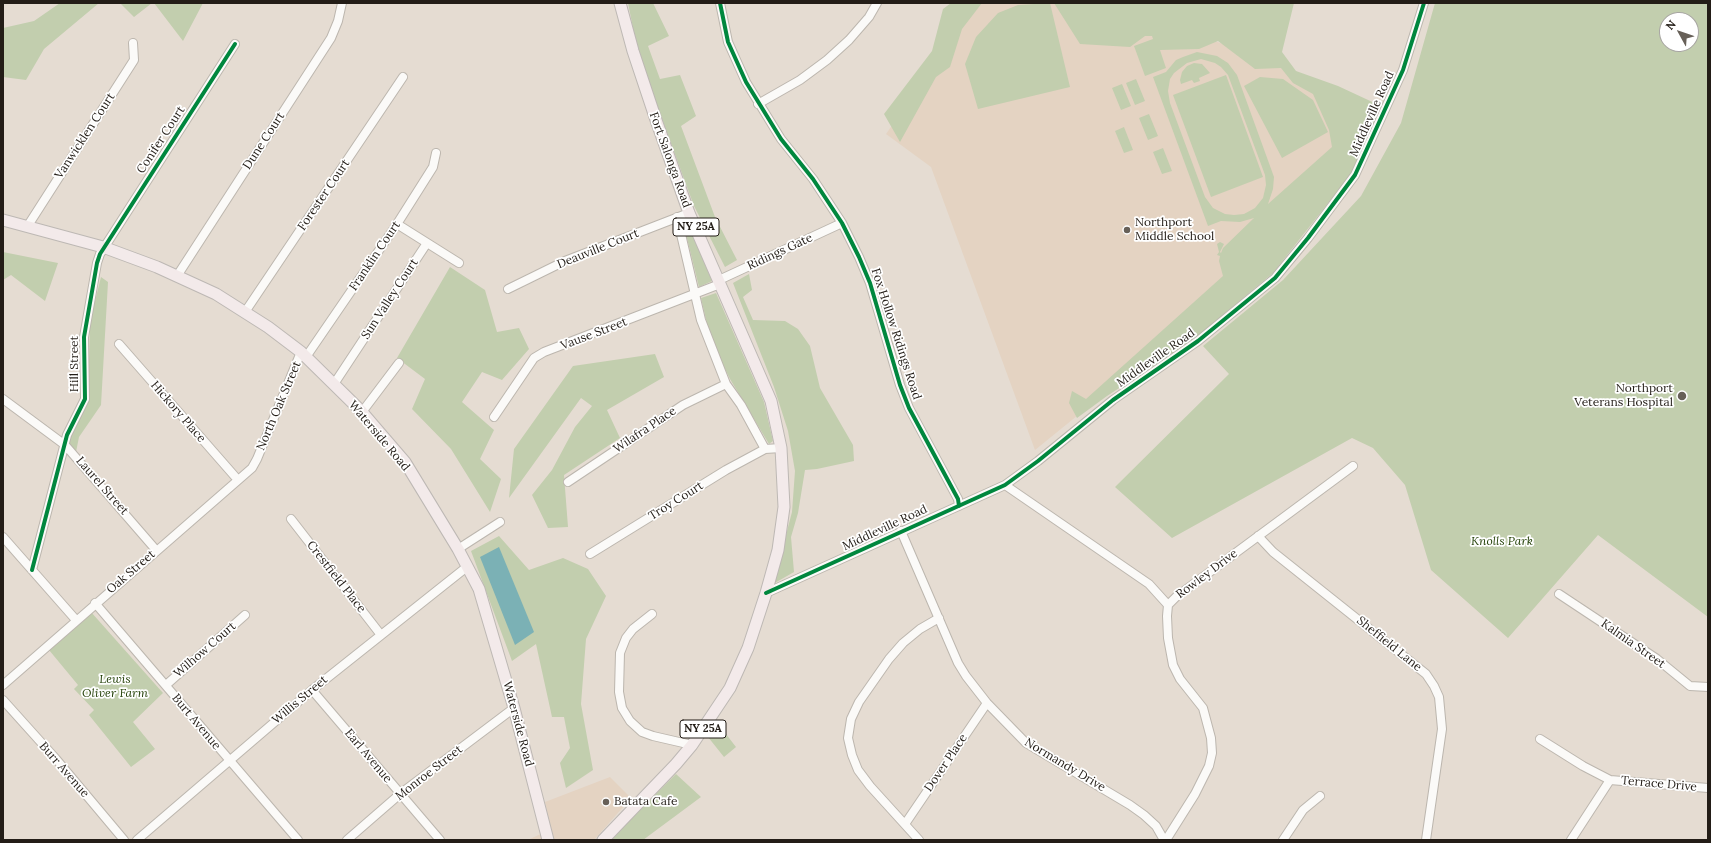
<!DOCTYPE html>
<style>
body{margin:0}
#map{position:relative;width:1711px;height:843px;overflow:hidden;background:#e5dcd2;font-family:Lora,serif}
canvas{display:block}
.frame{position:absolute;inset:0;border:4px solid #231d17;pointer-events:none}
.north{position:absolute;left:1659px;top:12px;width:40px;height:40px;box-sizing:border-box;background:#fff;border:1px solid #a7a5a2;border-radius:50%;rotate:310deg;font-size:11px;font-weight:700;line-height:16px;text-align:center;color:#231d17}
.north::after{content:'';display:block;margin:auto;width:14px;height:18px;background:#676058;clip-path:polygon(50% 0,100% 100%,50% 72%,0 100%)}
</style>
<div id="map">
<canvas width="1711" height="843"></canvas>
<div class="frame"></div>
<div class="north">N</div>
</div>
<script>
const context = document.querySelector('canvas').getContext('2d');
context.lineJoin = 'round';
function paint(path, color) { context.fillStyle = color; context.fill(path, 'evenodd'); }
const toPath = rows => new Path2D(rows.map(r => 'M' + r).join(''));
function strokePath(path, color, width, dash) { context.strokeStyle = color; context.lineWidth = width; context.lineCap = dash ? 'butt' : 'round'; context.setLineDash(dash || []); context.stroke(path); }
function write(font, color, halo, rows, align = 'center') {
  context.font = font + ' Lora,serif'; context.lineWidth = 3.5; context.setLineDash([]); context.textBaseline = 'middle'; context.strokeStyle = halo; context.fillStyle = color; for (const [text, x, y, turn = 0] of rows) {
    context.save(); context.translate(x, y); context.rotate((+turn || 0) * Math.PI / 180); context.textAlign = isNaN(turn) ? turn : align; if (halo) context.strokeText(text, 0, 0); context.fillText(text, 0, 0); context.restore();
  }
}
paint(toPath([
 [977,3,1093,3,1249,52,1340,90,1360,144,1104,394,1035,450,931,167,886,134],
 [610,777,631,798,595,839,596,840,528,840,551,829,545,802]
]), '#e4d3c2');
paint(toPath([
 [60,3,99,3,44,49,26,80,3,77,3,28,34,21],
 [120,3,152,3,134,17],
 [154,3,203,3,183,41],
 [628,3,653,3,669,36,648,46,660,79,680,75,696,116,681,126,715,217,737,260,725,267,694,206,662,119,637,48],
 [951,3,982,3,962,29,950,67,936,77,900,142,884,114,932,51,943,9],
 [1050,3,1070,87,978,109,965,64,976,37,998,13,1018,5],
 [1054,3,1294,3,1282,52,1296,71,1338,86,1381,106,1351,174,1273,273,1194,339,1107,396,1077,418,1069,403,1072,391,1086,399,1223,276,1219,261,1220,256,1217,255,1219,252,1217,244,1220,242,1224,244,1220,252,1221,253,1223,248,1254,218,1240,222,1221,221,1208,226,1153,77,1166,72,1176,60,1183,57,1197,52,1217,56,1228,63,1237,75,1274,177,1273,189,1268,204,1332,147,1329,130,1313,94,1293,83,1281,68,1255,69,1218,41,1199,49,1160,50,1166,68,1145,76,1134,46,1153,39,1152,36,1145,36,1130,47,1080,44],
 [1201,59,1215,63,1221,67,1228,75,1265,175,1266,185,1263,198,1255,208,1244,214,1234,215,1225,214,1213,208,1205,197,1170,103,1168,91,1170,79,1174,73,1187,63],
 [1435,3,1708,3,1708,617,1598,535,1508,638,1431,570,1405,485,1373,448,1352,438,1172,538,1115,487,1229,374,1203,346,1283,280,1361,196,1401,123],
 [1667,20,1691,20,1691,44,1667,44],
 [1194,63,1202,64,1210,73,1199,78,1200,81,1194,83,1192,80,1181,84,1180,80,1182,72,1187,66],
 [1226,75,1263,177,1211,197,1173,95],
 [1260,77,1283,79,1313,100,1328,132,1282,158,1244,86],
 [1136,79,1145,101,1135,105,1126,83],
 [1122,84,1131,106,1121,110,1112,88],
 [1149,114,1158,136,1148,140,1139,118],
 [1124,127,1133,150,1124,153,1115,131],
 [1163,148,1172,171,1162,174,1153,152],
 [687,221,712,281,699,287,683,222],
 [3,252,58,263,45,301,11,275,3,280],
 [450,267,485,290,497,332,519,328,529,349,502,380,482,372,462,402,494,430,480,459,501,479,490,512,451,449,412,409,425,379,397,358],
 [749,274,752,290,743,297,753,320,785,321,798,329,810,346,820,388,853,445,854,461,817,469,805,470,798,513,791,537,794,572,773,584,792,512,795,471,788,431,774,387,733,283],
 [101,277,108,282,101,405,79,437,76,452,67,445,71,432,88,399,90,321],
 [716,293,764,402,773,441,769,444,730,379,711,341,701,298],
 [655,354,664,377,607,410,620,438,564,475,568,527,548,528,532,495,552,470,575,427,592,406,581,398,509,498,514,449,573,366],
 [499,536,529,570,563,558,588,569,606,596,586,639,581,704,593,770,566,788,560,763,570,748,564,717,552,717,536,644,512,661,471,551],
 [91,612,163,693,133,722,155,749,131,767,89,715,94,710,74,689,78,685,49,650],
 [719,725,736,747,724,757,708,737],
 [676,774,701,797,643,840,609,840]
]), '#c2ceae');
paint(toPath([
 [499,547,534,632,515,645,480,557]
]), '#7bb1b5');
const minor = toPath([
 [720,3,728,42,746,82,781,139,813,179,842,223,859,257,870,283,900,385,909,408,958,499,959,506],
 [758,104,800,80,827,60,849,40,869,17,877,3],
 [677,217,701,320,726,384,741,405,765,449,781,448],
 [397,224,459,263],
 [27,227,134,60,133,43],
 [177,276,331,38,338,21,342,3],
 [719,280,842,223],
 [508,289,565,261,689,213],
 [245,312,403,77],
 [119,344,238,480],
 [306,357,397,224,433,167,436,153],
 [334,384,427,243],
 [3,399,65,445,156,550],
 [362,412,399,363],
 [494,417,534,358,544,352,720,284],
 [568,482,683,405,726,384],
 [1005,485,1149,584,1168,605,1176,597,1353,466],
 [291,519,381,635],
 [901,531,958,663,966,676,987,703,1026,743,1130,805,1144,815,1156,826,1164,840],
 [1258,536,1273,552,1426,674,1434,686,1439,697,1442,729,1426,840],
 [3,537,76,620],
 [458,549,500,522],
 [590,554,726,470,765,449],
 [32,570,67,435,85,399,84,337,97,263,100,254,235,44],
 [766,593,1005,485,1038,461,1113,400,1198,341,1275,278,1308,238,1355,175,1403,70,1424,3],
 [1559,594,1657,659,1690,686,1708,687],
 [95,603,298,840],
 [652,614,633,629,626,638,620,653,619,692,622,708,630,721,642,732,653,736,692,745],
 [3,685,252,468,257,459,301,352],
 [166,685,245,615],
 [312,690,440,840],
 [3,700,56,759,124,840],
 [1540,739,1583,766,1610,780,1708,788],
 [905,824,987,703],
 [137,840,312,690,468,566],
 [347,840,400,794,514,708],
 [919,840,870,786,858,770,852,755,848,738,851,719,859,702,889,659,903,643,920,629,939,618],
 [1166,840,1195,794,1209,766,1212,753,1211,738,1203,708,1180,679,1173,665,1168,638,1167,616,1168,605],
 [1283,840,1303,810,1320,796],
 [1571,840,1610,780]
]);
const major = toPath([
 [3,220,103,247,157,267,216,294,268,327,301,352,362,412,405,462,458,549,479,589,514,708,548,840],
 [603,840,676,764,692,745,730,688,748,648,766,593,778,550,784,507,781,448,771,401,689,213,656,120,633,51,620,3]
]);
strokePath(minor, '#bcb6ae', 10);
strokePath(major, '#bdb8b4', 13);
strokePath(minor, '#fbfaf8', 8);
strokePath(major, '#f3eaea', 11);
strokePath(toPath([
 [720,3,728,42,746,82,781,139,813,179,842,223,859,257,870,283,900,385,909,408,958,499,959,506],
 [32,570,67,435,85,399,84,337,97,263,100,254,235,44],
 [766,593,1005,485,1038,461,1113,400,1198,341,1275,278,1308,238,1355,175,1403,70,1424,3]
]), '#00873e', 4);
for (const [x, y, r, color] of [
 [1127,230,4,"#676058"],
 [1682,396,5,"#676058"],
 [606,802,4,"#676058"]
]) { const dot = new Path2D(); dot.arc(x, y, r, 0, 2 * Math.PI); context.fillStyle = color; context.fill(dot); strokePath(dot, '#fff', 1.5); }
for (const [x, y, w] of [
 [696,227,46],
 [703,729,46]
]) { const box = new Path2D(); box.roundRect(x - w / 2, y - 9, w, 18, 3); context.fillStyle = '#fff'; context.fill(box); strokePath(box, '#231d17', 1); }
write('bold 11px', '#231d17', null, [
 ["NY 25A",696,227],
 ["NY 25A",703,729]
]);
write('12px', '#231d17', '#fff', [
 ["Middleville Road",1372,114,-66],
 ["Vanwicklen Court",85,136,-57],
 ["Conifer Court",161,140,-57],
 ["Dune Court",264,141,-57],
 ["Fort Salonga Road",670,160,70],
 ["Forester Court",324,195,-56],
 ["Deauville Court",598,249,-22],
 ["Ridings Gate",780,252,-25],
 ["Franklin Court",375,256,-56],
 ["Sun Valley Court",390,299,-57],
 ["Vause Street",594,334,-21],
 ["Fox Hollow Ridings Road",896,334,72],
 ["Middleville Road",1156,358,-35],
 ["Hill Street",75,364,-90],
 ["North Oak Street",279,406,-67],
 ["Hickory Place",178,412,49],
 ["Wilafra Place",645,430,-34],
 ["Waterside Road",379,436,50],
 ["Laurel Street",102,486,49],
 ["Troy Court",676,501,-32],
 ["Middleville Road",885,528,-25],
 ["Oak Street",131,572,-41],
 ["Rowley Drive",1207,574,-37],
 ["Crestfield Place",336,577,52],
 ["Sheffield Lane",1389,644,39],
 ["Kalmia Street",1633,644,35],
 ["Wilhow Court",205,650,-41],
 ["Willis Street",300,700,-40],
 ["Burt Avenue",196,722,50],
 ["Waterside Road",518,724,75],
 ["Earl Avenue",368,756,50],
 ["Dover Place",946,763,-56],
 ["Normandy Drive",1065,765,31],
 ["Burr Avenue",64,770,49],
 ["Monroe Street",429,773,-38],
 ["Terrace Drive",1659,784,5]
]);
write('12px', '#231d17', '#fff', [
 ["Northport",1135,223],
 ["Middle School",1135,237],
 ["Northport",1673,389,"right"],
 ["Veterans Hospital",1673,403,"right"],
 ["Batata Cafe",614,802]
], 'left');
write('italic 12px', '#254209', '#fff', [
 ["Knolls Park",1502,542],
 ["Lewis",115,680],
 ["Oliver Farm",115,694]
]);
</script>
